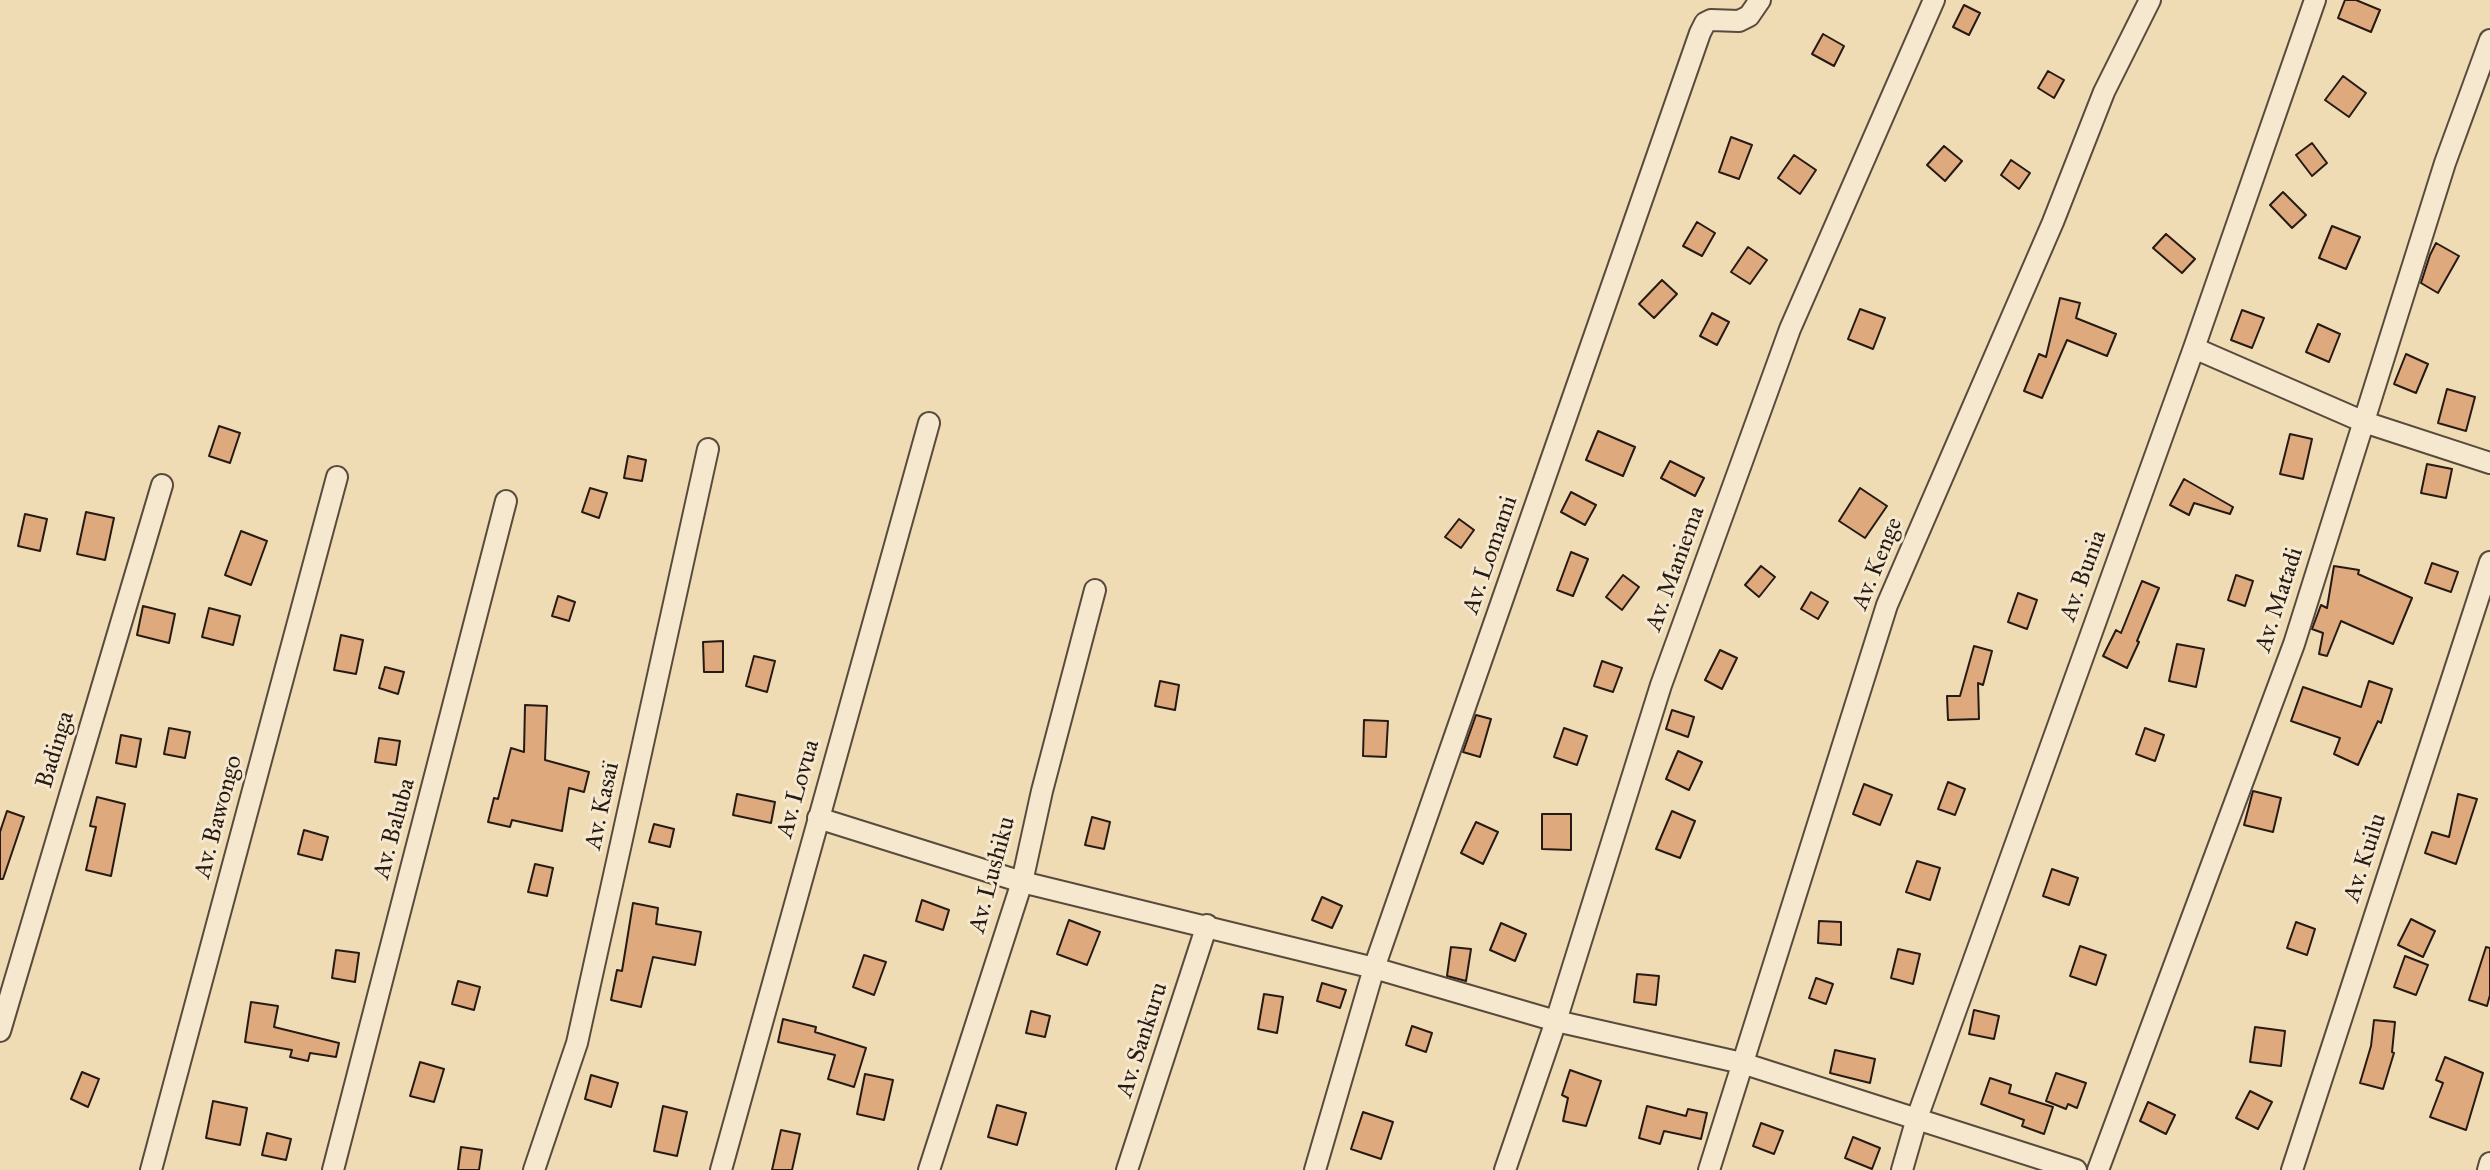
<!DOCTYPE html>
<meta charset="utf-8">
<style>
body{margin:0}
canvas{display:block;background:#efdbb4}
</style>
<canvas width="2490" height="1170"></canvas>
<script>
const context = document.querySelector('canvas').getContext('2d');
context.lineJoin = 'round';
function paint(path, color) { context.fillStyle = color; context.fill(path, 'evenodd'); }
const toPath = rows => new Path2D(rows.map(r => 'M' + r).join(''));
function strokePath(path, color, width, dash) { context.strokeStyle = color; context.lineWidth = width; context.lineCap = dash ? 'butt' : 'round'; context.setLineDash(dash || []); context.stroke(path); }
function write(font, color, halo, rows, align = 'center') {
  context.font = font + ' "IM FELL Great Primer",serif'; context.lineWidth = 6; context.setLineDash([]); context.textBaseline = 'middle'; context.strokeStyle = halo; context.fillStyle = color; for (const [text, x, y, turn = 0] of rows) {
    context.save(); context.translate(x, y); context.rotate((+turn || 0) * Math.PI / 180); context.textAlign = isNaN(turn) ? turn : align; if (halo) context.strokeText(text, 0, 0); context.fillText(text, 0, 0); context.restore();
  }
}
const building = toPath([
 [2345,0,2356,0,2380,10,2371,32,2338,18,2345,0],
 [1964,5,1980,13,1969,35,1953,27,1964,5],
 [1823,34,1844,46,1834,66,1812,54,1823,34],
 [2048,71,2064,80,2054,98,2038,88,2048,71],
 [2343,76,2366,93,2349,117,2325,100,2343,76],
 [1731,137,1752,145,1739,179,1719,172,1731,137],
 [2312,143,2327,163,2312,176,2296,155,2312,143],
 [1944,146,1962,161,1945,181,1927,165,1944,146],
 [1794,155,1816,170,1800,194,1778,178,1794,155],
 [2011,160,2030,173,2019,189,2001,175,2011,160],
 [2283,192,2306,215,2292,228,2270,205,2283,192],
 [1697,222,1715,233,1702,256,1683,246,1697,222],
 [2332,226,2360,237,2346,269,2319,258,2332,226],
 [2166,234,2195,259,2182,273,2153,248,2166,234],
 [2436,243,2459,256,2438,293,2421,283,2430,255,2436,243],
 [1748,247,1767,260,1750,284,1731,272,1748,247],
 [1662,280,1677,294,1654,318,1639,304,1662,280],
 [2060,298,2080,303,2076,318,2116,334,2107,356,2067,340,2042,398,2024,391,2039,354,2046,357,2060,298],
 [1860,309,1885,318,1873,349,1848,339,1860,309],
 [2242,310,2264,318,2252,348,2231,340,2242,310],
 [1712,313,1729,322,1717,345,1700,336,1712,313],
 [2318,324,2340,334,2329,362,2306,352,2318,324],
 [2406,354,2428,364,2416,393,2394,384,2406,354],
 [2447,389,2475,397,2466,431,2438,423,2447,389],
 [219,426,240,433,230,463,209,456,219,426],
 [1598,431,1635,447,1623,476,1586,460,1598,431],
 [2290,434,2312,439,2303,479,2280,474,2290,434],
 [628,456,646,460,642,481,624,478,628,456],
 [1670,461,1704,478,1695,496,1661,478,1670,461],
 [2427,464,2452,469,2446,498,2421,493,2427,464],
 [2184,479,2233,507,2230,514,2194,503,2189,515,2170,505,2184,479],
 [590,488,607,493,599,518,582,512,590,488],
 [1860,488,1887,506,1865,538,1839,521,1860,488],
 [1571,492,1596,505,1585,525,1561,512,1571,492],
 [86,512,114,518,105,560,77,554,86,512],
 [25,514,47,519,40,551,18,546,25,514],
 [1459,519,1474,530,1461,548,1445,537,1459,519],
 [241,531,267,541,251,585,225,575,241,531],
 [1571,552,1588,559,1573,596,1557,590,1571,552],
 [2432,563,2458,572,2451,592,2425,583,2432,563],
 [1761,566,1775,577,1759,597,1745,585,1761,566],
 [2334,566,2359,570,2358,574,2412,598,2393,644,2341,621,2327,656,2319,654,2323,633,2312,629,2321,605,2327,608,2334,566],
 [1623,575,1639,587,1622,610,1606,597,1623,575],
 [2236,575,2253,581,2245,606,2228,600,2236,575],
 [2142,581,2159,588,2137,641,2139,642,2127,668,2103,656,2116,630,2121,633,2142,581],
 [1811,592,1828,602,1818,619,1801,609,1811,592],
 [2018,593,2037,600,2027,629,2008,622,2018,593],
 [558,596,575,602,569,621,552,616,558,596],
 [143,606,175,614,169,643,137,635,143,606],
 [209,608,240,616,233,645,202,637,209,608],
 [341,635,363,640,356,674,334,670,341,635],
 [723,641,723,672,704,672,703,642,723,641],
 [2177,644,2204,649,2196,687,2169,681,2177,644],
 [1974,646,1992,651,1983,685,1978,683,1979,719,1948,720,1947,696,1960,696,1974,646],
 [1720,650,1737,658,1722,689,1705,680,1720,650],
 [754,656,775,661,767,692,746,686,754,656],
 [1602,661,1622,668,1613,692,1594,686,1602,661],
 [385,667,404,672,398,694,379,688,385,667],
 [1160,681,1179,685,1175,710,1155,706,1160,681],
 [2369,681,2392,689,2381,723,2378,721,2358,765,2334,754,2340,738,2291,721,2303,687,2361,707,2369,681],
 [525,705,547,706,545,760,589,772,584,792,569,788,562,831,512,820,510,827,488,822,494,798,498,799,511,748,524,752,525,705],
 [1672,710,1694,717,1688,737,1666,729,1672,710],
 [1476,715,1491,719,1480,757,1463,752,1476,715],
 [1364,720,1388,721,1386,757,1363,756,1364,720],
 [169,728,190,732,185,758,164,754,169,728],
 [1564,728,1587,736,1577,765,1554,757,1564,728],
 [2145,728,2164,735,2155,761,2136,754,2145,728],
 [121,735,141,739,136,767,116,763,121,735],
 [379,738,400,741,396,765,375,762,379,738],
 [1678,751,1702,762,1689,790,1666,779,1678,751],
 [1948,782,1965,789,1955,815,1938,809,1948,782],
 [1864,784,1892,795,1880,825,1853,814,1864,784],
 [2253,791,2281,798,2273,832,2244,825,2253,791],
 [737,794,775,802,771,823,733,815,737,794],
 [2458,794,2477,799,2456,864,2425,853,2432,832,2449,837,2458,794],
 [97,797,125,804,111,876,86,870,96,827,90,826,97,797],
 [7,811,24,817,3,879,0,879,0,832,7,811],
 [1672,811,1695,821,1680,858,1656,849,1672,811],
 [1542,814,1571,814,1571,850,1542,849,1542,814],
 [1092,817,1110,822,1104,849,1085,845,1092,817],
 [1476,822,1498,832,1483,864,1461,853,1476,822],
 [654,824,674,829,670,847,649,842,654,824],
 [304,830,328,837,322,860,298,854,304,830],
 [1917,861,1940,868,1930,900,1906,892,1917,861],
 [535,864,553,868,547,896,528,892,535,864],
 [2052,869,2078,878,2069,905,2043,896,2052,869],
 [1322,897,1342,906,1332,928,1312,920,1322,897],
 [922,900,949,910,943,930,916,921,922,900],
 [633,903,658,908,656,924,701,932,695,965,653,957,641,1007,611,1000,617,970,622,971,633,903],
 [2411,919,2435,931,2423,957,2398,945,2411,919],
 [1069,920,1100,932,1087,965,1057,954,1069,920],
 [1819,921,1841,922,1841,945,1818,943,1819,921],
 [2296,922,2315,929,2307,955,2287,948,2296,922],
 [1501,923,1526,934,1515,961,1490,950,1501,923],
 [2080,946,2106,955,2096,985,2070,976,2080,946],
 [1451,947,1471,949,1466,981,1447,976,1451,947],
 [2486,947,2490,948,2490,995,2487,1006,2469,1000,2486,947],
 [1898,949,1920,954,1913,984,1891,978,1898,949],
 [336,950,359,953,355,982,332,978,336,950],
 [864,955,886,962,874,995,853,987,864,955],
 [2405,956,2428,965,2416,995,2394,987,2405,956],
 [1637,974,1659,976,1656,1005,1634,1002,1637,974],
 [1816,978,1833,984,1826,1004,1809,998,1816,978],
 [458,981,480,987,474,1010,452,1004,458,981],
 [1322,983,1346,990,1340,1008,1317,1001,1322,983],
 [1264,994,1283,997,1277,1033,1258,1029,1264,994],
 [251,1002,278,1006,274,1027,339,1043,336,1057,310,1053,308,1061,290,1057,292,1050,245,1042,251,1002],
 [1974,1010,1999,1016,1994,1039,1969,1034,1974,1010],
 [1031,1011,1050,1016,1045,1037,1026,1033,1031,1011],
 [783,1019,816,1027,815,1032,866,1048,854,1087,828,1079,835,1055,778,1042,783,1019],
 [2374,1020,2395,1022,2392,1052,2394,1053,2383,1089,2360,1083,2371,1046,2374,1020],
 [1412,1026,1432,1033,1426,1052,1406,1045,1412,1026],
 [2255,1027,2285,1031,2281,1066,2250,1062,2255,1027],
 [1835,1050,1875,1059,1870,1083,1830,1073,1835,1050],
 [2445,1057,2483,1073,2466,1130,2430,1117,2443,1083,2436,1080,2445,1057],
 [420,1062,444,1069,434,1102,410,1096,420,1062],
 [1570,1070,1601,1081,1586,1126,1563,1121,1568,1098,1562,1095,1570,1070],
 [82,1072,99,1079,88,1107,71,1099,82,1072],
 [2056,1073,2086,1083,2077,1108,2068,1104,2066,1109,2046,1101,2056,1073],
 [865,1074,893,1080,884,1120,857,1114,865,1074],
 [591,1075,618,1083,611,1107,585,1099,591,1075],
 [1990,1078,2011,1085,2009,1093,2053,1107,2044,1134,2022,1126,2024,1120,1981,1104,1990,1078],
 [2250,1091,2272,1102,2258,1129,2236,1118,2250,1091],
 [213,1101,247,1108,240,1145,206,1138,213,1101],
 [2148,1102,2175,1115,2166,1134,2140,1121,2148,1102],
 [997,1105,1026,1113,1017,1145,988,1137,997,1105],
 [663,1106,687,1112,677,1156,654,1151,663,1106],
 [1647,1106,1686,1116,1688,1109,1707,1113,1701,1139,1664,1131,1660,1144,1639,1138,1647,1106],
 [1363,1112,1393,1122,1381,1159,1351,1149,1363,1112],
 [1761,1123,1783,1131,1774,1154,1753,1146,1761,1123],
 [781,1130,800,1134,792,1170,772,1170,781,1130],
 [267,1133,291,1139,286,1160,262,1155,267,1133],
 [1853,1137,1880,1148,1872,1169,1845,1158,1853,1137],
 [461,1147,482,1150,479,1170,458,1170,461,1147]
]);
paint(building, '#dfa97e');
strokePath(building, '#261a14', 2);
const street = toPath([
 [2194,348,2364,422,2490,463],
 [818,818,1022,882,1374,968,1556,1021,1742,1063,2076,1170],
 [0,1031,162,485],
 [151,1170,337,477],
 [333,1170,506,501],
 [534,1170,577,1043,708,449],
 [721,1170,929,423],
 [929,1170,1022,882,1042,791,1095,590],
 [1127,1170,1207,925],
 [1315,1170,1374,968,1700,33,1705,23,1711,20,1739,21,1749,16,1760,0],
 [1505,1170,1556,1021,1661,685,1790,329,1934,0],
 [1709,1170,1887,605,2053,222,2104,92,2150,0],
 [1902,1170,1917,1118,2194,348,2315,0],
 [2098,1170,2294,644,2445,163,2490,40],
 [2292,1170,2490,562],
 [2488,1170,2490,1163]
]);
strokePath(street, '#584a3c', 24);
strokePath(street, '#f5e8ce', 20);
write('24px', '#261a14', '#f5e8ce', [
 ["Av. Lomami",1491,555,-71],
 ["Av. Kenge",1878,564,-68],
 ["Av. Maniema",1676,569,-70],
 ["Av. Bunia",2084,576,-70],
 ["Av. Matadi",2280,600,-72],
 ["Badinga",56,750,-73],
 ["Av. Lovua",799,789,-74],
 ["Av. Kasaï",603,806,-78],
 ["Av. Bawongo",219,817,-75],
 ["Av. Baluba",395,829,-75],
 ["Av. Kuilu",2366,858,-72],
 ["Av. Lushiku",993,875,-75],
 ["Av. Sankuru",1143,1040,-72]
]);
</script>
